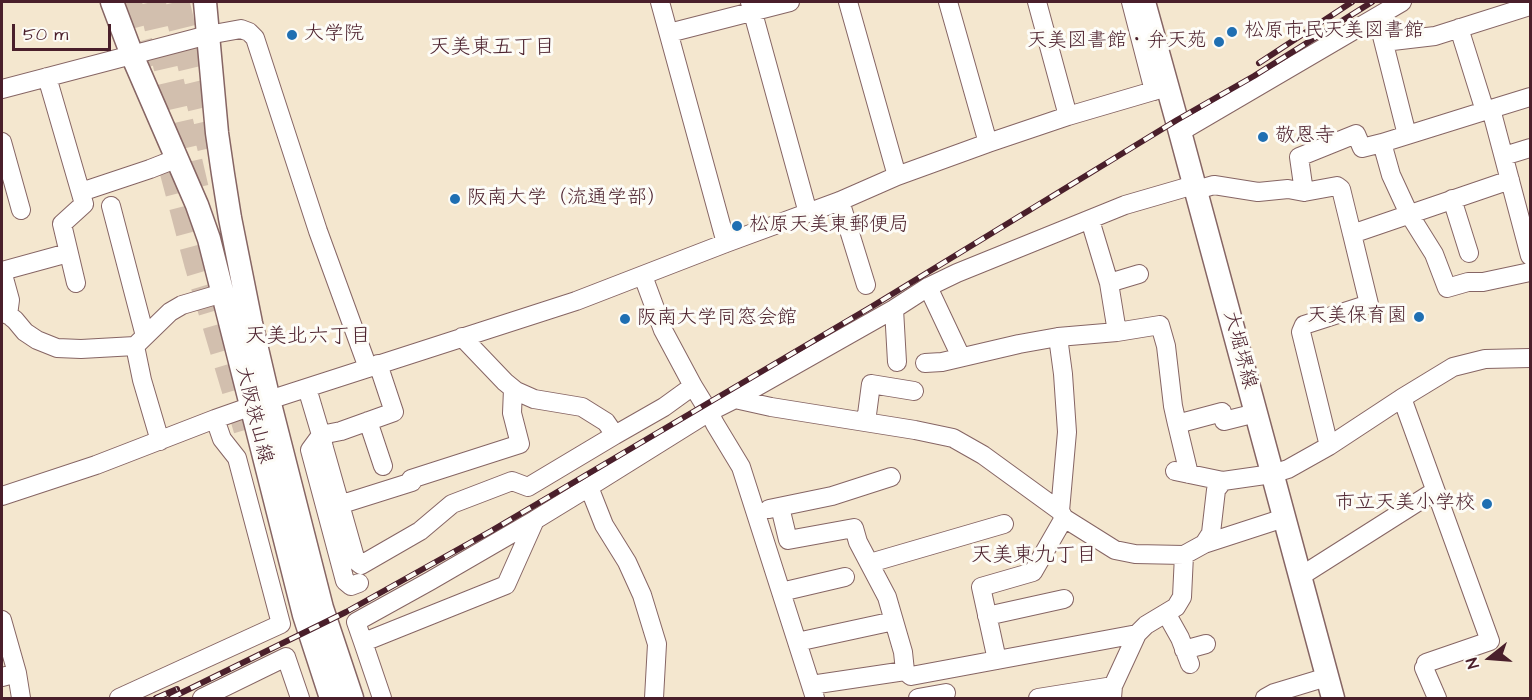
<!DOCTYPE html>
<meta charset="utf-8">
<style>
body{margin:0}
#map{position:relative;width:1532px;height:700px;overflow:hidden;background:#f4e7cf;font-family:"Architects Daughter",sans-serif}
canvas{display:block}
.frame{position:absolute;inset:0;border:3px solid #4a1f2b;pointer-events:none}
.north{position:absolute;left:1460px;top:628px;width:60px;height:60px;-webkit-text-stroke:4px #fdfcf7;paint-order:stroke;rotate:253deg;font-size:16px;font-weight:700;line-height:24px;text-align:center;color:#4a1f2b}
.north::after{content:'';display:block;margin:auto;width:21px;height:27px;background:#4a1f2b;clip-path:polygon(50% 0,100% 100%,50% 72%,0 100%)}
.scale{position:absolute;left:12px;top:24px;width:99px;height:27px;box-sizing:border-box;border:3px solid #4a1f2b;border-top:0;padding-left:8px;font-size:18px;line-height:21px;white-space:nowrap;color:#4a1f2b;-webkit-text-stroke:4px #fdfcf7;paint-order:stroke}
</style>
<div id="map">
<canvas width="1532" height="700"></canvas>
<div class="frame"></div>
<div class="north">N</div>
<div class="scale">50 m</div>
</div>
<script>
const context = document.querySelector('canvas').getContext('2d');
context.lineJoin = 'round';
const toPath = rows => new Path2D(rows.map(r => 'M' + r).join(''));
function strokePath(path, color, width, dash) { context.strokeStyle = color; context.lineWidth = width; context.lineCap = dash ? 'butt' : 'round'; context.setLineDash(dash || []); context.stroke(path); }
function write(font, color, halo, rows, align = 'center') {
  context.font = font + ' "Architects Daughter","Klee One",sans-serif'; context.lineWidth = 6; context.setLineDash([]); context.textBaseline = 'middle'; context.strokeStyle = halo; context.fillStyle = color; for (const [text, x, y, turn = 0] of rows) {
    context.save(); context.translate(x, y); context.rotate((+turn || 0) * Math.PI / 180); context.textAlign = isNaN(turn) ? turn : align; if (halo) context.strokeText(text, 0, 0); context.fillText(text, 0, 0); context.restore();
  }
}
strokePath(toPath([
 [128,2,149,78],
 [152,2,196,192],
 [176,2,214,161],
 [172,167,198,265,249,436]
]), '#d2bfae', 27, [27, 14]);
const minor = toPath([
 [660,2,726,243],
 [750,2,808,213],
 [848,2,897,176],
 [948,2,988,143],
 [1037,2,1068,116],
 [1131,2,1154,91],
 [1459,28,1485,111],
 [1381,32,1407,135],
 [669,33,790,2],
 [1384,42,1435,36,1530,6],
 [47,77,84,204,62,224,76,283],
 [2,89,208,35,241,29,249,32,255,38,318,231,368,368],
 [1491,109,1530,97],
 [1180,132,1402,2],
 [2,142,21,210],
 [1504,156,1530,148],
 [1196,190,1214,185,1258,192,1288,189,1304,192,1337,186,1341,189,1352,234],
 [81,192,150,169,178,158],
 [1304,192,1299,157,1356,134,1362,148,1382,143],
 [1452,199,1469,253],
 [840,201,866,285],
 [111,206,145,336],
 [1090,220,1109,283,1117,332],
 [1530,256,1491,109,1382,143,1391,175,1409,214,1434,254,1447,288,1468,282,1483,282,1530,272],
 [643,276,663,330,693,386,709,412,715,424,741,467,815,698],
 [1109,283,1139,274],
 [928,287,961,357],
 [894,309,897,362],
 [2,310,15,320,25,332,37,340,57,348,81,349,135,346,170,312,182,305,223,293],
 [8,315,10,300,2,271,68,253],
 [462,337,505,382,516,391,534,399,582,407,606,422,615,435,664,407,693,386],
 [1058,337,1063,374,1067,432,1060,511],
 [135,346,142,380,160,441],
 [925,363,942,362,1019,344,1058,337,1117,332,1160,325,1166,346,1173,406,1177,424,1222,412,1224,421,1256,413],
 [378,364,394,412,341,431,321,435,324,448,356,561,361,565,420,531,452,504,512,481,528,487,615,435],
 [307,388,321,435,310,450,345,581,351,586,359,583],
 [1402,398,1490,641,1426,663],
 [735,399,771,407,915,430,953,438,983,455,1060,511,1064,518,1115,550,1135,554,1184,555,1204,544,1211,533,1216,490,1223,481,1272,474,1288,469,1329,446,1402,398,1453,367,1485,359,1530,358],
 [368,421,383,466],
 [866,422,871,384,914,391],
 [1177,424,1189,474],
 [1329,446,1301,332,1304,325,1369,304,1352,234,1510,180],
 [1175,471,1223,481],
 [589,487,604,525,627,562,642,595,657,644,654,698],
 [2,496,96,465,215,419,269,400,576,301,726,243,840,201,897,176,988,143,1068,116,1167,87],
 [339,505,412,482,411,479,520,444,512,413,513,389],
 [780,507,788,540,854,528,858,542,887,597,903,652,905,671],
 [769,509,832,496,891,477],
 [1204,544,1284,518],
 [870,563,1004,524],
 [1301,576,1435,491],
 [781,592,845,577],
 [1166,613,1180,638,1190,664],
 [987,616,1064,599],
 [2,620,17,673],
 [797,642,894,621],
 [364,645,356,622,430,581,535,520],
 [1184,650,1206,644],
 [997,660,981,587,1033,572,1064,518],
 [1424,668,1437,698],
 [2,677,17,673,21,698],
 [811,685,905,671,911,676,1137,634],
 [119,698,281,624,237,458,222,439,215,419],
 [202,698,286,657,300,698],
 [382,698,364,645,369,640,506,585,535,520,589,487,709,412,735,399,894,309,928,287,957,273,1125,205,1194,185],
 [918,698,946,693],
 [1038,698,1113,686],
 [1112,698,1113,686,1137,634,1146,625,1176,607,1182,597,1184,555],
 [1265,698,1274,693,1327,677]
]);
const major = toPath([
 [112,2,132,55,197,205,209,239,304,615,331,698],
 [205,2,217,133,223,174,230,218,251,323,269,400,322,608,352,698],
 [1144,2,1180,132,1333,698]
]);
strokePath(minor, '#866564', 20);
strokePath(major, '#866564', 25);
strokePath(minor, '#fff', 18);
strokePath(major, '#fff', 22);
const rail = toPath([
 [1259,63,1352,2],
 [156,698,177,689],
 [171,698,346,612,491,531,871,307,1177,120,1254,76,1372,2]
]);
strokePath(rail, '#4a1f2b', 6);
strokePath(rail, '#fdfcf7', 4, [11]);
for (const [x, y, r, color] of [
 [1232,32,6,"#1f6fb2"],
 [292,35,6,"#1f6fb2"],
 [1219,42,6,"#1f6fb2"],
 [1263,137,6,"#1f6fb2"],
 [455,199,6,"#1f6fb2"],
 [737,226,6,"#1f6fb2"],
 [1419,317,6,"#1f6fb2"],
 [625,319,6,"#1f6fb2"],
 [1487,504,6,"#1f6fb2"]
]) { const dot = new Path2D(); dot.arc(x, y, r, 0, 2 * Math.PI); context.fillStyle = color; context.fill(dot); strokePath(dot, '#fdfcf7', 2); }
write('20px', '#4a1f2b', '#fdfcf7', [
 ["松原市民天美図書館",1244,32],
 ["大学院",304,35],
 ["天美図書館・弁天苑",1207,42,"right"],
 ["敬恩寺",1275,137],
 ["阪南大学（流通学部）",467,199],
 ["松原天美東郵便局",749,226],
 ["天美保育園",1407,317,"right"],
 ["阪南大学同窓会館",637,319],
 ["市立天美小学校",1475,504,"right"]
], 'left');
write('20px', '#4a1f2b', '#fdfcf7', [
 ["大堀堺線",1239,350,75],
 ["大阪狭山線",253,415,76]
]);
write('21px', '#4a1f2b', '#fdfcf7', [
 ["天美東五丁目",492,49],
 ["天美北六丁目",308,338],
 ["天美東九丁目",1034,557]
]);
</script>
